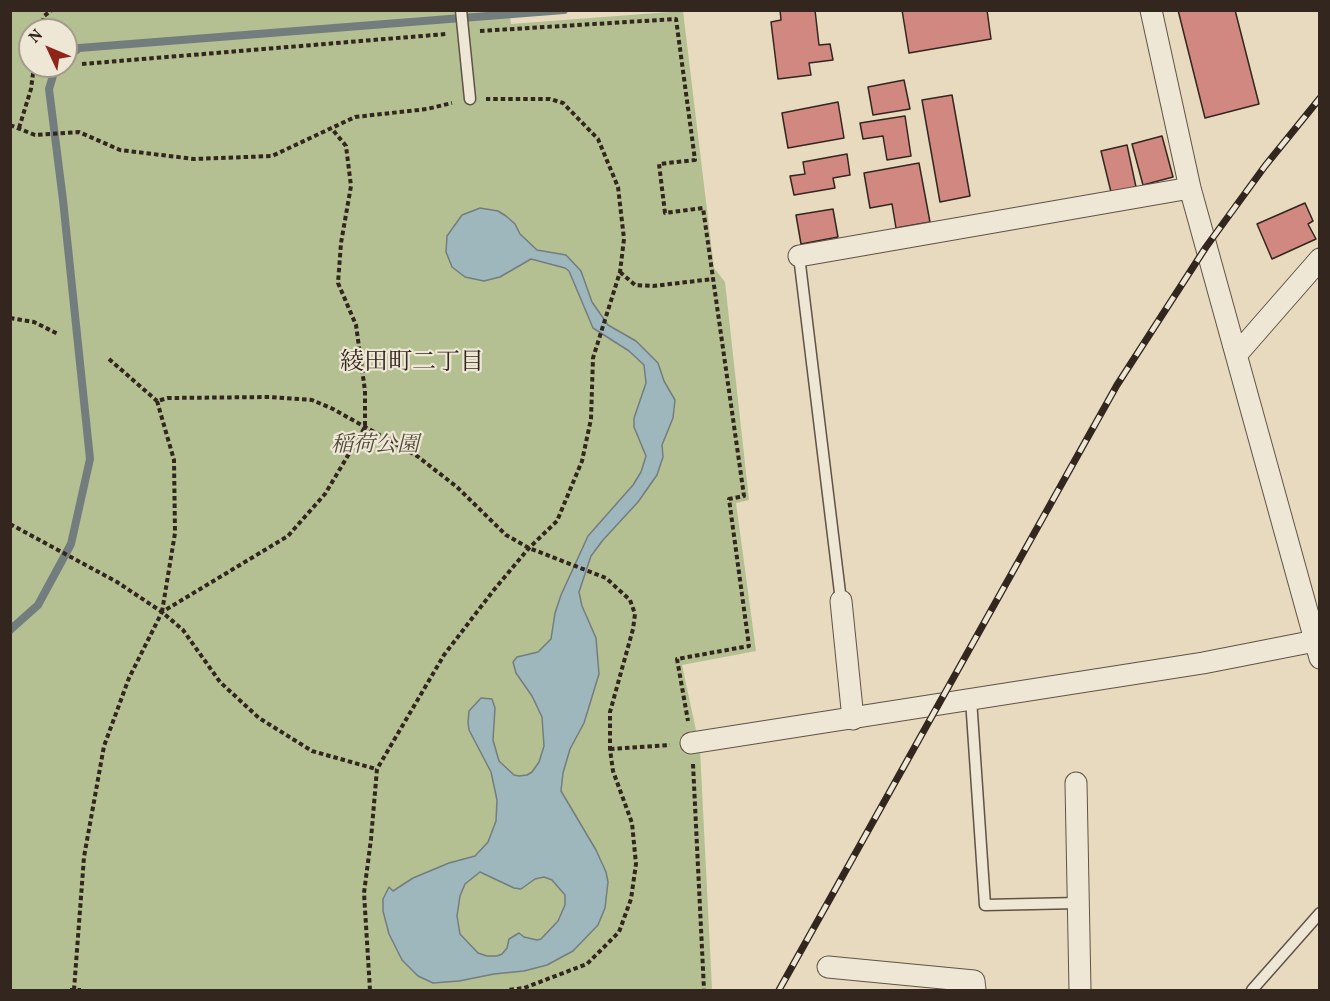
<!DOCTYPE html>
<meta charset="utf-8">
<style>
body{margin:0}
#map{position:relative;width:1330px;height:1001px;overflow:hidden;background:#e7dabe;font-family:Vollkorn,serif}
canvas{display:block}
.frame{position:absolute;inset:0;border:12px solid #33261f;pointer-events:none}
.north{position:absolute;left:18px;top:18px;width:60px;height:60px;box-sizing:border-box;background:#efe7d5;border:2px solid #a49a8c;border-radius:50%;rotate:314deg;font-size:16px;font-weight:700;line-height:24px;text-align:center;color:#33261f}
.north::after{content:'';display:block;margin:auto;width:21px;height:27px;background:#8f2418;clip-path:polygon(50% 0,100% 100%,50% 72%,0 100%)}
</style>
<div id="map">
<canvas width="1330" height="1001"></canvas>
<div class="frame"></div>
<div class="north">N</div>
</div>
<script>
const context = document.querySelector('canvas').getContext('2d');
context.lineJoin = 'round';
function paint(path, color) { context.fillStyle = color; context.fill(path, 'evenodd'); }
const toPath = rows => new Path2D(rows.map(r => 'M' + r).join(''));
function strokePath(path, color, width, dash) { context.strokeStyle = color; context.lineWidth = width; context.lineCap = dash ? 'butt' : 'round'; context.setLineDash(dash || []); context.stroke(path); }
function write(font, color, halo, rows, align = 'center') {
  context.font = font + ' Vollkorn,"Noto Serif JP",serif'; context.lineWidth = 4.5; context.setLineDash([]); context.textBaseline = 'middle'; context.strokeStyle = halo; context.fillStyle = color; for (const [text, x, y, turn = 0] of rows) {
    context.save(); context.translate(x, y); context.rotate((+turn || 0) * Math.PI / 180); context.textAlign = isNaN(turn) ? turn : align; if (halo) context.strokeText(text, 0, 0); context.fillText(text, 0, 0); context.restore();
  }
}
paint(toPath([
 [509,10,511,24,683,11,714,268,725,282,749,500,736,503,756,651,682,665,700,749,712,990,11,990,10,11],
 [30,30,66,30,66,66,30,66]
]), '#b4c092');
const water = toPath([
 [480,208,498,211,506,216,515,224,520,234,537,250,566,255,581,271,592,302,608,325,636,341,658,363,664,381,675,400,673,418,662,445,663,457,657,475,638,502,603,540,591,556,579,592,582,606,596,638,599,674,584,723,570,749,563,773,561,791,596,850,606,872,608,882,605,908,598,925,573,951,547,965,524,971,494,974,459,981,433,983,418,976,402,960,389,934,383,911,383,899,389,887,393,891,413,878,449,863,475,856,488,842,496,821,497,800,491,772,469,730,468,722,469,711,481,698,492,699,495,708,493,740,499,761,514,775,519,776,527,775,532,772,539,762,544,746,542,717,532,696,516,673,513,662,517,657,538,652,551,639,555,613,561,595,588,536,633,485,641,472,646,456,634,427,634,418,646,383,644,365,629,351,593,328,569,271,565,268,531,259,500,277,484,281,465,277,452,267,446,252,447,236,462,215,480,208],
 [480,872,514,888,521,889,535,879,544,877,552,880,565,895,565,905,558,921,541,939,537,940,524,937,519,933,509,939,507,948,502,954,497,956,487,956,478,953,460,934,457,916,460,896,465,884,480,872]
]);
paint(water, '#9db7bd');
strokePath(water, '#737d7e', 1.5);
strokePath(toPath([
 [66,58,79,48,564,10],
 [10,630,38,605,71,544,90,459,63,200,49,89,56,66]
]), '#737d7e', 8);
const building = toPath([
 [780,10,815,10,819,45,830,44,833,60,809,63,811,75,778,79,771,22,781,20,780,10],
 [902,10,987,10,991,39,909,53,902,10],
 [1178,10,1235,10,1259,104,1205,118,1178,10],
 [904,80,910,109,873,115,868,87,904,80],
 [952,95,970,196,940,202,922,100,952,95],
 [838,102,844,138,788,148,782,113,838,102],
 [905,116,911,156,887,160,883,136,863,139,860,123,905,116],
 [1162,136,1173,177,1143,185,1132,144,1162,136],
 [1127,145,1136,187,1111,192,1101,151,1127,145],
 [847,154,850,175,833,178,835,188,794,195,790,176,805,174,803,162,847,154],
 [919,163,930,222,896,228,892,204,870,208,864,173,919,163],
 [1305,203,1313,221,1308,224,1316,239,1272,259,1257,224,1305,203],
 [833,209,838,237,801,244,796,215,833,209]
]);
paint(building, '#d08881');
strokePath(building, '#33261f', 1.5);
const service = toPath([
 [461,10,470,99],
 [799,256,841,601],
 [971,699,985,905,1078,903],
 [1252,990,1320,913]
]);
const minor = toPath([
 [1151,10,1190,188,1320,658],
 [799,256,1190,188],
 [1237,354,1320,259],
 [841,601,853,719],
 [691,743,1203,663,1315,641,1320,633],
 [1076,783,1080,990],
 [828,967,974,981,975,990]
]);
strokePath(service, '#605347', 13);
strokePath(minor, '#605347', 23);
strokePath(toPath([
 [41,30,44,16,52,10],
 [480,31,676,19,695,160,659,164,665,213,703,208,744,496,729,499,749,646,677,659,688,721],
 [82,64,446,34],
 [10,125,35,135,79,132,120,150,194,159,272,156,355,117,427,109,452,103],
 [19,128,31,89,34,66],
 [620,272,635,285,653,286,713,279],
 [10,318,34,322,58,334],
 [109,359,157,401],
 [10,524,117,582,162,612,183,630,220,682,259,718,312,751,376,769],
 [162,612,175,533,174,460,157,401,168,398,270,397,312,400,333,409,417,456,457,487,506,535,529,548,606,578,630,600,635,614,633,629,610,712,610,749,613,771,632,823,636,864,631,899,619,932,587,964,524,988,508,990],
 [610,749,670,745],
 [693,764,704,990],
 [70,990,81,990],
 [74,990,84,857,104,746,129,678,162,612,288,536,325,494,365,427,365,391,356,325,338,283,341,243,351,186,346,146,332,129],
 [370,990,364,893,371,839,377,769,444,655,493,591,529,548,557,521,582,461,591,419,593,358,620,272,624,239,618,187,598,139,563,103,550,99,486,99]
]), '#33261f', 4, [4.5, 3]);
strokePath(service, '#efe7d5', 10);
strokePath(minor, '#efe7d5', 21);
const rail = toPath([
 [779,990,1117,385,1206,247,1265,166,1320,98]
]);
strokePath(rail, '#33261f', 7);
strokePath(rail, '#efe7d5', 4.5, [14]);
write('italic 22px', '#534c3c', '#efe7d5', [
 ["稲荷公園",375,447]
]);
write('24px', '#33261f', '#efe7d5', [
 ["綾田町二丁目",412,365]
]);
</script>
